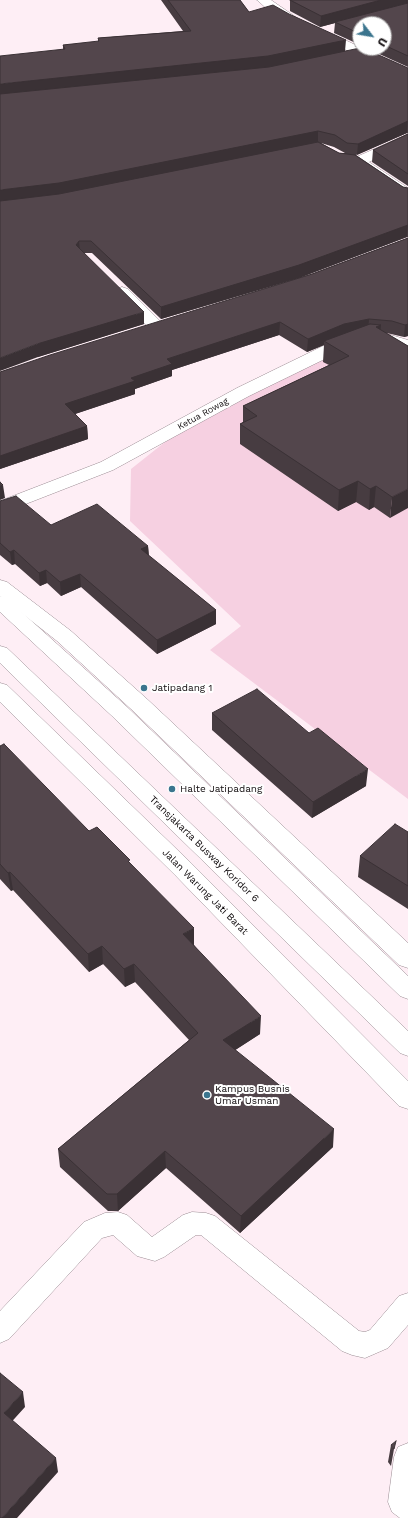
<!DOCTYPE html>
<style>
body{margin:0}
#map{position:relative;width:408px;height:1518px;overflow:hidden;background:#feeef5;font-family:"Work Sans",sans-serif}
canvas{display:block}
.north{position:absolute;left:352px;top:16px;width:40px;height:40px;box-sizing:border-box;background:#fff;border:1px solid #9f9d9e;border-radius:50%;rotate:121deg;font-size:11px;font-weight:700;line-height:16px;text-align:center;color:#100b0d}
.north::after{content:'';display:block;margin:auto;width:14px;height:18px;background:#3b758e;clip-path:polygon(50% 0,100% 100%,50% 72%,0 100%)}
</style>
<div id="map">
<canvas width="408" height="1518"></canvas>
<div class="north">U</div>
</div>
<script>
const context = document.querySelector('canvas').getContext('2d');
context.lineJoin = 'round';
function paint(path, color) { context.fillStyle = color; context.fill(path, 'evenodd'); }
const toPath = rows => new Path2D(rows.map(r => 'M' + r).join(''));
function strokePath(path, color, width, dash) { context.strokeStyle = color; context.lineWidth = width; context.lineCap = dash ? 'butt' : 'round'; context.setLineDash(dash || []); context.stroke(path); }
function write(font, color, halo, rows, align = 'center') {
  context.font = font + ' "Work Sans",sans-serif'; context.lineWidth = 4; context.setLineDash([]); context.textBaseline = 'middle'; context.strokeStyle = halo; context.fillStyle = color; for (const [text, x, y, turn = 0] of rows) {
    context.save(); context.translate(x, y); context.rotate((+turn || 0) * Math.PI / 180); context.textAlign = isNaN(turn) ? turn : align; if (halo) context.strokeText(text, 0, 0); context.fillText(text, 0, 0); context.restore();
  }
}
paint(toPath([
 [373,325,408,344,408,799,210,650,241,626,130,521,131,469,189,423]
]), '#f6d0e1');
const service = toPath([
 [0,596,6,598,126,706,408,976,408,999,400,996,112,716,0,612,0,596],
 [0,646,7,648,408,1031,408,1056,400,1053,0,663,0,646],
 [118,1212,127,1215,152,1237,183,1215,192,1212,206,1213,215,1216,359,1331,365,1332,370,1330,399,1296,408,1293,408,1325,388,1348,365,1358,352,1355,342,1351,201,1235,196,1235,164,1257,155,1261,137,1256,113,1235,102,1238,9,1339,0,1343,0,1311,84,1222,105,1213,118,1212],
 [408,1443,408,1518,400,1518,392,1512,388,1502,394,1457,398,1447,408,1443]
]);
const minor = toPath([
 [257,0,271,0,297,18,408,69,408,78,289,24,274,15,257,0],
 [408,134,408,143,369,162,408,188,408,199,403,198,352,161,354,158,408,134],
 [122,287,128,289,164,325,166,328,164,331,158,333,152,331,116,295,114,292,116,289,122,287],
 [368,333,391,335,408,340,408,351,389,345,368,343,335,354,249,396,113,470,0,514,0,501,101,462,237,388,323,346,344,338,368,333]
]);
const primary = toPath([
 [0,580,7,582,71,631,147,699,408,943,408,968,399,965,131,709,57,641,0,596,0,580],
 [0,683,7,685,191,863,408,1081,408,1109,399,1106,175,875,0,702,0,683]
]);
strokePath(service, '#9b8c93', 1);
strokePath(minor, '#9b8c93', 1);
strokePath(primary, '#9b8c93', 1);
paint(service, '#fff');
paint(minor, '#fff');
paint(primary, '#fff');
paint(toPath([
 [161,0,240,0,249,12,345,51,408,68,408,133,407,133,356,155,403,187,408,188,408,237,407,237,299,278,161,319,92,253,84,253,144,324,38,357,63,49,63,45,98,42,98,38,183,31],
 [321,143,334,147,345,153,339,153],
 [290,0,408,0,408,67,366,48,384,48,384,24,360,24,360,45,334,33,335,23,320,27,290,11],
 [408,134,408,186,372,162,373,150],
 [408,238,408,336,404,337,391,334,386,333,408,346,390,518,374,507,369,510,356,502,338,511,240,444,240,424,243,422,243,406,329,365,323,362,324,345,307,352,279,335,172,370,172,376,135,389,135,394,75,414,87,426,88,439,0,469,0,372,312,274],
 [0,501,51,525,148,546,149,556,216,610,216,624,157,654,81,587,61,596,47,583,40,586,15,564,12,565,0,555],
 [212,713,309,733,366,786,312,818,212,730],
 [0,746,89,831,130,863,194,945,260,1034,235,1050,333,1147,240,1233,166,1168,118,1211,108,1211,60,1167,58,1149,189,1040,135,982,125,987,103,964,89,972,13,890,11,891,0,879],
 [408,832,408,909,358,877,360,856],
 [391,1445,394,1449,391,1466,388,1462]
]), '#473c41');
paint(toPath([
 [381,0,408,0,408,3,335,22,335,23,320,27,321,16],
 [346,40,345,51,268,68,0,95,0,84],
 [408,121,407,133,357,155,358,144],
 [318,131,318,143,60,195,0,202,0,190],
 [408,225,407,237,299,278,161,319,161,307],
 [79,241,80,253,76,245],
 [144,312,144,324,38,357,0,371,0,358,37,344],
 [369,319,368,332,324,341,324,345,307,352,308,339,344,324],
 [280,322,279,335,172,370,172,376,135,389,135,394,66,417,65,404,131,378,167,359],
 [408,324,408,336,404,337,405,325],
 [381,325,379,346,376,327],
 [87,426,88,439,0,469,0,456],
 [358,481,356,502,338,511,339,490],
 [3,485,5,498,0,500,0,486],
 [376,486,374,507,369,510,370,489],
 [408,489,408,508,390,518,392,497],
 [148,546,149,559,141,549],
 [14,550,15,564,12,565,10,552],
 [46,570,47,583,40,586,39,573],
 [80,574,81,587,61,596,60,582],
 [216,610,216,624,157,654,157,640],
 [368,769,366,786,312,818,313,802],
 [10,872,13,890,11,891,8,873],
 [194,928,194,946,183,934],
 [102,946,103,964,89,972,88,954],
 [134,964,135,982,125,987,124,969],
 [261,1016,260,1034,223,1058,223,1040],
 [334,1129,333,1147,240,1233,241,1216],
 [165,1151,166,1168,118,1211,117,1194],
 [23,1392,25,1407,6,1428,4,1413],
 [56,1458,58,1472,17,1518,2,1518]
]), '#3a3135');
const building = toPath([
 [168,0,240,0,249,12,273,5,289,14,346,40,268,56,0,84,0,56,65,49,63,45,99,41,98,38,191,31,168,0],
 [290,0,381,0,321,16,290,0],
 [408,3,408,56,384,45,384,24,360,24,360,34,335,22,408,3],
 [360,48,363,48,408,68,408,121,358,144,347,143,335,135,318,131,59,183,0,190,0,94,269,67,360,48],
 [408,134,408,174,373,150,408,134],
 [318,142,339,153,355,155,403,187,408,188,408,225,299,265,161,307,91,241,79,241,76,245,144,312,37,344,0,358,0,201,59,194,318,142],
 [408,238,408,324,405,325,392,321,369,319,344,324,308,339,280,322,167,359,172,364,131,378,135,381,65,404,87,426,0,456,0,372,50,355,312,274,408,238],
 [370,324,381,325,376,327,408,346,408,489,392,497,376,486,370,489,358,481,339,490,240,424,257,416,243,406,349,356,324,341,370,324],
 [0,482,3,485,0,486,0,482],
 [16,496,51,525,97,504,148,546,141,549,216,610,157,640,80,574,60,582,46,570,39,573,14,550,10,552,0,543,0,501,16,496],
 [257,689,309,733,318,728,368,769,313,802,212,713,257,689],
 [4,744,89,831,97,827,130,860,128,861,194,928,183,934,261,1016,223,1040,334,1129,241,1216,165,1151,117,1194,107,1194,58,1149,198,1033,134,964,124,969,102,946,88,954,10,872,8,873,0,864,0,746,4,744],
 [395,824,408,832,408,886,360,856,395,824],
 [0,1373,23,1392,4,1413,56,1458,2,1518,0,1518,0,1373],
 [396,1441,394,1449,391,1445,396,1441]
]);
paint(building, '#53464c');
strokePath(building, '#3a3135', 1);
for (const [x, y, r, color] of [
 [144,688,4,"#3b758e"],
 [172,789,4,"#3b758e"],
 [207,1095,4,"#3b758e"]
]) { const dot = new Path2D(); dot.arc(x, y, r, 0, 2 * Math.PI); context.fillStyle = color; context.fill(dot); strokePath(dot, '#fff', 1.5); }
write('9px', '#100b0d', '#fff', [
 ["Ketua Rowag",203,414,-29]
]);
write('10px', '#100b0d', '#fff', [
 ["Jatipadang 1",152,688],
 ["Halte Jatipadang",180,789],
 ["Kampus Busnis",215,1089],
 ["Umar Usman",215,1101]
], 'left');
write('10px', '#100b0d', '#fff', [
 ["Transjakarta Busway Koridor 6",204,849,44],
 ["Jalan Warung Jati Barat",205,892,45]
]);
</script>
